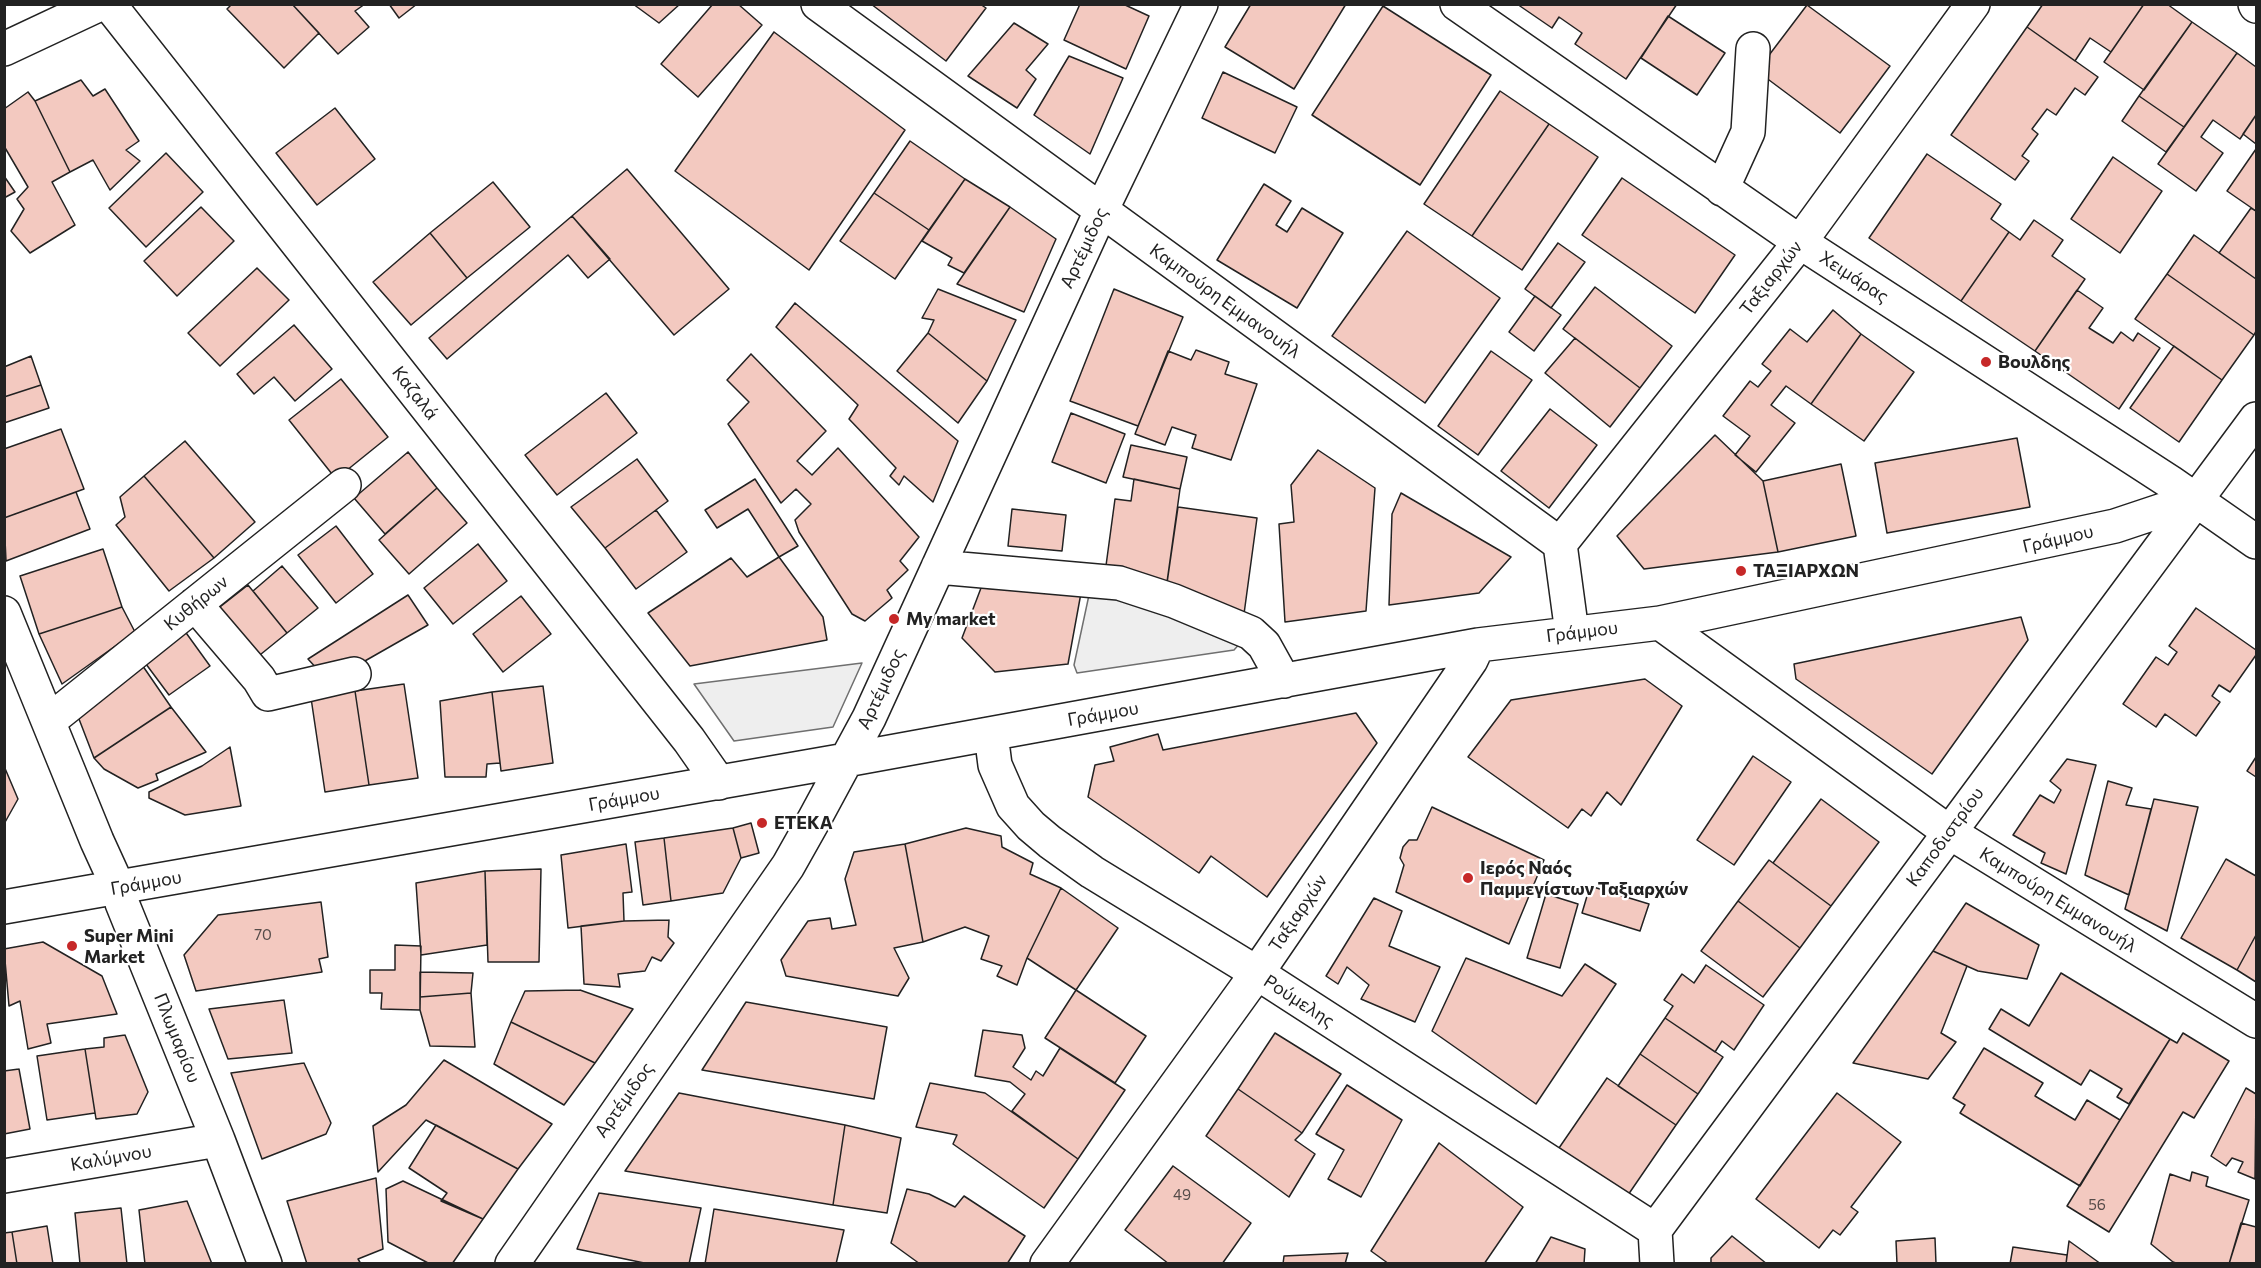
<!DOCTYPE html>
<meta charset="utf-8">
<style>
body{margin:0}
#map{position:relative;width:2261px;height:1268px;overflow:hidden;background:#fff;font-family:Commissioner,sans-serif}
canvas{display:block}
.frame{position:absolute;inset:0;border:6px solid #222;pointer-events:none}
</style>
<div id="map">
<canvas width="2261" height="1268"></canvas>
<div class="frame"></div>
</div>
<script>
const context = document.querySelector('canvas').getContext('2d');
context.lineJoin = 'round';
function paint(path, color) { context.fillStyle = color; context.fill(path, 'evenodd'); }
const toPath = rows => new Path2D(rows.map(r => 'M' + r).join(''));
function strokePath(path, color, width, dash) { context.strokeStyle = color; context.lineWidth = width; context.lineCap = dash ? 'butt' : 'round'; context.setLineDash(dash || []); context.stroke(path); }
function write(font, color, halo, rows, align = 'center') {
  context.font = font + ' Commissioner,sans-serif'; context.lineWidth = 4.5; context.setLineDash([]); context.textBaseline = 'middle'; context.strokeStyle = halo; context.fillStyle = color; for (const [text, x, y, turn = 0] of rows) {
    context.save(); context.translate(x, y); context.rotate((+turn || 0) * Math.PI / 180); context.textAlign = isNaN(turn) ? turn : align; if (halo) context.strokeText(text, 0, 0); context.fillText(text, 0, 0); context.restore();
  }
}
const green = toPath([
 [1104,592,1242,641,1234,650,1077,673,1074,665,1089,595,1104,592],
 [862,663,833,727,734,741,694,684,862,663]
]);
paint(green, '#eee');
strokePath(green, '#6f6f6f', 1.5);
const building = toPath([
 [232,4,292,4,319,33,284,68,227,9,232,4],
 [292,4,365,4,355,11,369,27,338,54,292,4],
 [389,4,417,4,399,18,389,4],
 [633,4,680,4,659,23,633,4],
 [713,4,738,4,762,25,698,97,661,64,713,4],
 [871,4,980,4,986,8,946,61,871,4],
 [1080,4,1123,4,1149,16,1126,69,1064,40,1080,4],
 [1251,4,1346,4,1294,89,1225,47,1251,4],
 [1517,4,1677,4,1626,79,1575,44,1582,33,1559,17,1552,28,1517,4],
 [2043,4,2144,4,2111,52,2090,38,2075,61,2027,27,2043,4],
 [2144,4,2167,4,2192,22,2144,90,2104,62,2144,4],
 [1807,5,1890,66,1840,133,1757,71,1807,5],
 [1383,6,1491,75,1420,185,1312,115,1383,6],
 [1668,16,1725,53,1697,95,1641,58,1668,16],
 [2192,22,2237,53,2184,127,2139,96,2192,22],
 [1014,23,1048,44,1026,70,1036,79,1017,108,968,76,1014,23],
 [2027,27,2098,77,2085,95,2075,88,2056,115,2047,109,2032,129,2038,134,2022,156,2029,161,2015,180,1951,135,2027,27],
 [774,32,905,130,809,270,675,171,774,32],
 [2237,53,2256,67,2256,115,2240,139,2213,120,2201,137,2223,153,2196,191,2158,164,2237,53],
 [1069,56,1123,78,1090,154,1034,115,1069,56],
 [1223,72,1297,107,1275,153,1202,118,1223,72],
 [81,80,93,96,105,89,139,141,126,150,140,161,110,190,93,160,70,172,35,101,81,80],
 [1500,91,1549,124,1472,236,1424,204,1500,91],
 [28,92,35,101,70,172,52,182,75,225,30,253,11,231,24,209,17,199,28,187,4,146,4,109,28,92],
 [2139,96,2184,127,2166,152,2122,121,2139,96],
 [335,108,375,159,317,205,276,153,335,108],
 [2256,115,2256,144,2243,134,2256,115],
 [1549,124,1598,157,1522,270,1472,236,1549,124],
 [910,141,965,179,929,230,874,193,910,141],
 [2256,149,2256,211,2227,191,2256,149],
 [166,153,203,192,146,247,109,208,166,153],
 [1927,154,2001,204,1991,219,2009,232,1961,301,1869,238,1927,154],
 [2113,157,2162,191,2120,253,2071,219,2113,157],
 [627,169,729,289,674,335,572,216,627,169],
 [4,176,15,192,4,198,4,176],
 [1622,178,1735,255,1695,313,1582,235,1622,178],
 [965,179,1010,207,964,273,948,265,952,258,922,241,965,179],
 [493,182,530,227,467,278,430,233,493,182],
 [1264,184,1291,201,1276,225,1287,232,1302,208,1343,233,1297,308,1217,260,1264,184],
 [874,193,929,230,895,279,840,241,874,193],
 [201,207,234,241,177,296,144,261,201,207],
 [1010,207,1056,239,1024,312,957,284,1010,207],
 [2251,208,2256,211,2256,279,2219,253,2251,208],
 [572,216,610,259,588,278,568,255,447,359,429,338,572,216],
 [2034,220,2063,240,2052,256,2085,279,2035,351,1961,301,2009,232,2020,240,2034,220],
 [1407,231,1500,298,1425,403,1332,336,1407,231],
 [430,233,467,278,411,325,373,282,430,233],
 [2194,235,2256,279,2256,331,2254,335,2167,274,2194,235],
 [1558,243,1585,262,1551,308,1525,289,1558,243],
 [257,268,289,300,220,366,188,333,257,268],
 [2167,274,2254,335,2222,380,2135,319,2167,274],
 [1595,287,1672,346,1640,388,1563,329,1595,287],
 [938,289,1016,320,987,381,928,333,934,320,922,318,938,289],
 [1114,289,1183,317,1138,426,1070,401,1114,289],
 [2077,290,2103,308,2089,328,2113,343,2121,332,2133,341,2138,333,2160,348,2119,409,2035,351,2077,290],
 [1535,296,1561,315,1534,351,1509,332,1535,296],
 [795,303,958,441,933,502,904,476,899,485,890,476,896,468,849,419,858,405,776,327,795,303],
 [1833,310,1861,334,1811,404,1786,386,1771,405,1795,423,1756,472,1735,455,1750,436,1723,416,1750,381,1758,387,1771,371,1762,364,1790,329,1807,342,1833,310],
 [294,325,332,369,295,401,274,377,254,394,237,374,294,325],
 [928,333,987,381,958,423,897,371,928,333],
 [1861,334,1914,372,1864,441,1811,404,1861,334],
 [1575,338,1640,388,1610,427,1545,373,1575,338],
 [2174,346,2222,380,2179,442,2130,408,2174,346],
 [1196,350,1229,362,1225,374,1257,384,1231,460,1192,448,1196,435,1172,427,1165,445,1135,434,1168,351,1191,360,1196,350],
 [1491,351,1532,380,1478,455,1438,426,1491,351],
 [751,354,826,431,797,461,812,475,838,448,919,537,900,561,908,570,887,590,892,598,865,621,852,614,799,532,795,520,811,504,796,489,781,503,728,424,749,402,727,380,751,354],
 [31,356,41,385,4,397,4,367,31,356],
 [341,379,388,437,336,479,289,420,341,379],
 [41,385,49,408,4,423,4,397,41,385],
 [606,393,637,433,557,495,525,455,606,393],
 [1550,409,1597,445,1549,508,1501,471,1550,409],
 [1071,413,1125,434,1106,483,1052,462,1071,413],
 [61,429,84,489,4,518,4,449,61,429],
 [1715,435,1763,481,1778,552,1644,569,1617,536,1715,435],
 [2017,438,2030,507,1887,533,1875,463,2017,438],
 [185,441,255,522,214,558,144,476,185,441],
 [1131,445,1187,457,1180,489,1123,477,1131,445],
 [1318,450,1375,488,1366,611,1285,622,1279,524,1294,522,1291,485,1318,450],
 [408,452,437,488,385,534,354,498,408,452],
 [637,459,668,501,605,548,571,507,637,459],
 [1841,464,1856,536,1778,552,1763,481,1841,464],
 [144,476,214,558,169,591,116,525,125,517,120,497,144,476],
 [755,479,798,546,779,557,748,509,717,528,705,510,755,479],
 [1134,479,1180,489,1167,582,1105,573,1115,499,1131,501,1134,479],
 [437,488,467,523,409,574,379,540,437,488],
 [76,492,90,529,6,561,4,518,76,492],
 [1401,493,1511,557,1479,593,1389,605,1392,514,1401,493],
 [1178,507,1257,518,1244,614,1204,608,1206,596,1166,590,1178,507],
 [1012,509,1066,515,1062,551,1008,546,1012,509],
 [656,510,687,552,636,589,605,548,656,510],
 [336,526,373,574,336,603,298,555,336,526],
 [478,544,507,581,453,624,424,588,478,544],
 [103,549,122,607,39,634,20,576,103,549],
 [779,557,823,617,827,640,690,666,648,613,731,558,747,577,779,557],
 [282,566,318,608,287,633,253,591,282,566],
 [248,585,287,633,250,663,211,614,248,585],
 [981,588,1081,593,1068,664,995,672,962,638,981,588],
 [408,595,428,625,335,678,319,671,308,659,408,595],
 [521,596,551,634,503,672,473,634,521,596],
 [122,607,135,632,62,684,39,634,122,607],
 [2196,608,2256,650,2256,655,2230,692,2219,685,2212,696,2220,702,2196,736,2165,714,2156,727,2123,704,2156,657,2168,665,2177,652,2169,646,2196,608],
 [2021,617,2028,640,1932,774,1796,679,1794,664,2021,617],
 [184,630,210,666,169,695,143,660,184,630],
 [138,659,171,707,94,758,74,706,138,659],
 [1645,679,1682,706,1621,805,1607,792,1591,816,1582,809,1568,828,1468,757,1511,700,1645,679],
 [404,684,418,778,369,785,355,691,404,684],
 [543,686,553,763,501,771,492,692,543,686],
 [355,691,369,785,325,792,311,698,355,691],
 [492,692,500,763,487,764,486,777,445,777,440,701,492,692],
 [171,707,206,752,156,774,158,780,138,788,104,769,94,758,171,707],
 [1356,713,1377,743,1267,897,1211,856,1199,873,1088,797,1095,765,1114,761,1110,747,1158,734,1163,750,1356,713],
 [230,747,241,806,185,815,149,798,149,792,202,766,230,747],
 [1753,756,1791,782,1734,865,1697,840,1753,756],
 [2256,757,2256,777,2247,771,2256,757],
 [2067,759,2096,765,2066,874,2041,863,2045,853,2013,835,2040,795,2054,803,2061,790,2050,781,2067,759],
 [4,766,18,799,4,824,4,766],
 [2108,781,2132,788,2126,805,2151,809,2129,895,2085,875,2108,781],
 [1821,799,1879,842,1831,906,1773,863,1821,799],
 [2154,799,2198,807,2167,931,2125,909,2154,799],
 [1432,807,1544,860,1509,944,1396,892,1404,865,1400,858,1403,847,1409,840,1417,840,1432,807],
 [751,823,759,853,741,858,733,828,751,823],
 [733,828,741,858,723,893,671,901,664,838,733,828],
 [966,828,1001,836,1002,847,1033,863,1030,874,1061,888,1027,958,1017,985,997,976,1002,966,981,959,989,936,965,927,923,942,905,844,966,828],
 [664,838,671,901,643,905,635,842,664,838],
 [626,844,632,892,623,893,624,921,568,928,561,855,626,844],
 [905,844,923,942,894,948,909,978,898,996,786,976,781,960,808,921,830,918,832,929,856,925,845,879,854,852,905,844],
 [2226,859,2256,876,2256,935,2237,970,2181,938,2226,859],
 [1769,860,1831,906,1800,948,1738,901,1769,860],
 [541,869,539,962,488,962,485,871,541,869],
 [485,871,487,945,421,955,416,883,485,871],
 [1590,886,1649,904,1640,931,1582,913,1590,886],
 [1061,888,1118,928,1076,990,1027,958,1061,888],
 [1546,894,1578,904,1560,968,1527,958,1546,894],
 [1374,898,1402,911,1389,946,1440,967,1415,1022,1361,999,1369,985,1347,967,1338,984,1326,976,1374,898],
 [1738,901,1800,948,1763,997,1701,951,1738,901],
 [321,902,328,957,319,959,322,972,196,991,184,955,218,915,321,902],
 [1966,903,2039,945,2027,979,1978,971,1933,951,1966,903],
 [669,920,668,937,674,943,661,961,652,957,645,971,618,974,620,987,584,984,581,926,624,921,669,920],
 [2256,935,2256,982,2237,970,2256,935],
 [43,942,102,976,117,1014,47,1024,51,1043,28,1049,20,1001,9,1006,4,949,43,942],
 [395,945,421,946,420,1010,381,1009,382,993,370,993,370,970,395,970,395,945],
 [1933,951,1967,966,1941,1033,1956,1042,1928,1079,1853,1063,1933,951],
 [1466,958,1562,996,1585,964,1616,984,1536,1104,1432,1031,1466,958],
 [1706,965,1764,1005,1734,1050,1722,1041,1715,1052,1665,1018,1673,1006,1664,1000,1682,974,1694,983,1706,965],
 [420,972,473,973,471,993,420,997,420,972],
 [2061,973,2170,1039,2129,1104,2117,1097,2122,1089,2090,1070,2081,1085,1989,1029,2001,1009,2029,1026,2061,973],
 [580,990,633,1009,595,1063,511,1022,525,991,580,990],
 [1076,990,1146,1036,1115,1083,1045,1038,1076,990],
 [471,993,475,1047,430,1046,420,1010,420,997,471,993],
 [284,1000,292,1053,228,1059,209,1009,284,1000],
 [746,1002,887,1027,874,1099,702,1070,746,1002],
 [1665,1018,1723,1057,1698,1094,1640,1054,1665,1018],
 [511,1022,595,1063,564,1105,494,1064,511,1022],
 [983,1030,1022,1035,1025,1048,1013,1067,1031,1080,1036,1071,1043,1076,1060,1048,1125,1090,1078,1159,1012,1111,1025,1094,1010,1082,975,1076,983,1030],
 [1275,1033,1341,1074,1302,1133,1238,1089,1275,1033],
 [2183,1033,2229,1061,2194,1118,2183,1112,2109,1232,2067,1206,2170,1039,2177,1043,2183,1033],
 [125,1035,148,1092,137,1114,96,1119,85,1049,104,1047,104,1038,125,1035],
 [1984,1048,2043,1083,2035,1096,2075,1120,2087,1100,2120,1120,2080,1186,1960,1113,1965,1105,1953,1098,1984,1048],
 [85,1049,95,1113,47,1120,37,1056,85,1049],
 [1640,1054,1698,1094,1676,1125,1618,1086,1640,1054],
 [444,1060,552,1124,518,1169,426,1120,378,1172,373,1126,406,1105,444,1060],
 [304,1063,331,1123,326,1134,262,1159,231,1073,304,1063],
 [19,1069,30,1129,4,1134,4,1071,19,1069],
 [1607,1078,1676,1125,1628,1195,1559,1148,1607,1078],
 [930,1083,985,1093,1078,1159,1044,1208,953,1144,957,1135,916,1127,930,1083],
 [1347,1085,1402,1120,1361,1197,1328,1179,1344,1150,1316,1134,1347,1085],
 [2246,1088,2256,1094,2255,1179,2238,1172,2243,1162,2232,1158,2226,1166,2211,1156,2246,1088],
 [1238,1089,1302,1133,1295,1140,1315,1154,1289,1197,1206,1136,1238,1089],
 [679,1093,845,1125,833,1205,625,1171,679,1093],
 [1837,1093,1901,1142,1851,1207,1858,1212,1840,1235,1833,1230,1819,1248,1756,1199,1837,1093],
 [436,1125,518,1169,483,1219,441,1201,447,1193,409,1168,436,1125],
 [845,1125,901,1138,887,1213,833,1205,845,1125],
 [1439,1143,1523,1207,1484,1264,1389,1264,1371,1251,1439,1143],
 [1173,1166,1251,1223,1222,1264,1169,1264,1125,1230,1173,1166],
 [2192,1172,2208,1177,2206,1186,2249,1200,2229,1264,2179,1264,2173,1262,2151,1244,2170,1174,2190,1181,2192,1172],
 [376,1178,383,1249,358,1259,361,1264,307,1264,287,1201,376,1178],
 [403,1181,483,1219,452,1264,430,1264,388,1242,386,1189,403,1181],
 [907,1189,929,1194,955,1207,964,1196,1025,1236,1007,1264,920,1264,891,1243,907,1189],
 [599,1193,701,1208,689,1264,649,1264,577,1249,599,1193],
 [187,1201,212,1264,145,1264,139,1210,187,1201],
 [121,1208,127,1264,80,1264,75,1213,121,1208],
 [714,1209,844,1230,836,1264,705,1264,714,1209],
 [2241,1223,2256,1227,2256,1264,2229,1264,2241,1223],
 [47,1226,53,1264,17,1264,12,1232,47,1226],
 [12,1232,17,1264,4,1264,4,1233,12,1232],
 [1732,1236,1767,1264,1711,1264,1711,1258,1732,1236],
 [1551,1237,1585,1249,1584,1264,1535,1264,1551,1237],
 [1935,1238,1936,1264,1897,1264,1896,1241,1935,1238],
 [2069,1241,2101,1264,2066,1264,2069,1241],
 [2013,1247,2067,1255,2066,1264,2010,1264,2013,1247],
 [1348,1253,1345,1264,1283,1264,1284,1256,1348,1253]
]);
paint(building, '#f3c9c0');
strokePath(building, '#222', 1.5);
const minor = toPath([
 [109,4,689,740,719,783],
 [818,4,1560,544,1572,633],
 [1457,4,1800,242,2170,482,2256,542],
 [2255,4,2256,6],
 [4,49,100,4],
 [1722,189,1748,132,1753,49],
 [1560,544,1800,242,1973,4],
 [938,567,1119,583,1174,601,1251,633,1264,645,1284,681],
 [195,604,259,679,268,694,354,674],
 [4,613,97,841,118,887,122,903,218,1140,265,1264],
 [1660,623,1949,832,2256,1021],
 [49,721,344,485],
 [991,734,995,765,1013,806,1031,826,1050,842,1092,872,1257,973,1655,1230],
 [4,907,846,760,1478,645,1660,623,2115,526,2196,499],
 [4,1176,218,1140],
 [512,1264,788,866,815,818,869,718,1101,211,1201,4],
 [1047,1264,1257,973,1471,660,1478,645],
 [1657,1264,1655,1230,2256,419]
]);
strokePath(minor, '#222', 36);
strokePath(minor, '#fff', 33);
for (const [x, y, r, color] of [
 [1986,362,6,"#c62828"],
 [1741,571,6,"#c62828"],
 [894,619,6,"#c62828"],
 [762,823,6,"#c62828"],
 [1468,878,6,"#c62828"],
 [72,946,6,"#c62828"]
]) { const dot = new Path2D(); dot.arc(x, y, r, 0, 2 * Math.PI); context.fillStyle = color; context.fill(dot); strokePath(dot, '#fff', 2); }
write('15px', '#564c4a', null, [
 ["70",263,935],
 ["49",1182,1195],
 ["56",2097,1205]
]);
write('18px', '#222', '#fff', [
 ["Αρτέμιδος",1084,248,-65],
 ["Χειμάρας",1854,277,33],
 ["Ταξιαρχών",1771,278,-52],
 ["Καμπούρη Εμμανουήλ",1225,301,36],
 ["Καζαλά",415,393,52],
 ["Γράμμου",2058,539,-13],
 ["Κυθήρων",196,603,-39],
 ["Γράμμου",1582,632,-7],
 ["Αρτέμιδος",881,689,-65],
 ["Γράμμου",1103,714,-10],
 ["Γράμμου",624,799,-10],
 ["Καποδιστρίου",1945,837,-54],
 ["Γράμμου",146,883,-10],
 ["Καμπούρη Εμμανουήλ",2058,900,32],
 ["Ταξιαρχών",1298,913,-56],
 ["Ρούμελης",1299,1001,33],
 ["Πλωμαρίου",177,1038,68],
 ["Αρτέμιδος",624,1100,-55],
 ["Καλύμνου",111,1158,-10]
]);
write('bold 18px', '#222', '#fff', [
 ["Βουλδης",1998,362],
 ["ΤΑΞΙΑΡΧΩΝ",1753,571],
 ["My market",906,619],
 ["ΕΤΕΚΑ",774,823],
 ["Ιερός Ναός",1480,868],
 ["Παμμεγίστων Ταξιαρχών",1480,889],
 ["Super Mini",84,936],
 ["Market",84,957]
], 'left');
</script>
